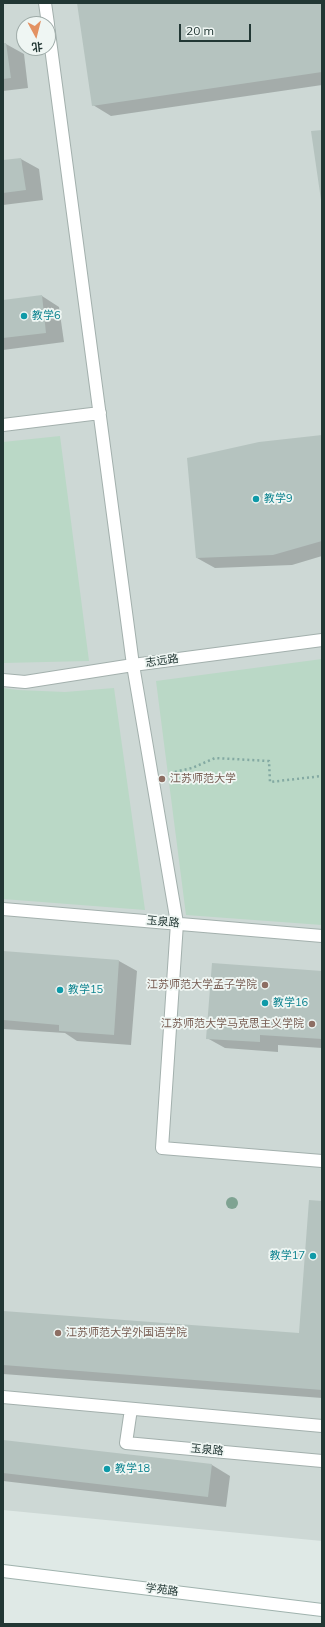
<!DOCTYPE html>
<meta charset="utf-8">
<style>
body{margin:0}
#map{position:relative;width:325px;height:1627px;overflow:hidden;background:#dfe9e6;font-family:Mulish,"Noto Sans SC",sans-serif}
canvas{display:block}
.frame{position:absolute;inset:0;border:4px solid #223734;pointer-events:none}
.north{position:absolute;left:16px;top:16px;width:40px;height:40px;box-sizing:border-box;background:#eff6f3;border:1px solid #9daaa7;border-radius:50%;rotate:173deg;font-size:11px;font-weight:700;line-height:16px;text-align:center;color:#223734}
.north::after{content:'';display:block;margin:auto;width:14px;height:18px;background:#e39262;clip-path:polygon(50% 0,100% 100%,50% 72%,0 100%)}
.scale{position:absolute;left:179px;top:24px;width:72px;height:18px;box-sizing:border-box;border:2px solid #223734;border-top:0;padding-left:5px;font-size:12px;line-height:14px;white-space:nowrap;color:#223734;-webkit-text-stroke:3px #eff6f3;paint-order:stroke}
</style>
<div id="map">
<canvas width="325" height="1627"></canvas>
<div class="frame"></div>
<div class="north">北</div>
<div class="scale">20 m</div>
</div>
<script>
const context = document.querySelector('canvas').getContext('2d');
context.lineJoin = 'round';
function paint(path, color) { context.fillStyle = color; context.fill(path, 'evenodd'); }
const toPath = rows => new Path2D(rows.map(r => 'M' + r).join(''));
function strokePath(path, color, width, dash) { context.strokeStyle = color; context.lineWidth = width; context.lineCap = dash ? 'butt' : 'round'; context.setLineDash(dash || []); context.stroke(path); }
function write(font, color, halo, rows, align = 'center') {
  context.font = font + ' Mulish,"Noto Sans SC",sans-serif'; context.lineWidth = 3.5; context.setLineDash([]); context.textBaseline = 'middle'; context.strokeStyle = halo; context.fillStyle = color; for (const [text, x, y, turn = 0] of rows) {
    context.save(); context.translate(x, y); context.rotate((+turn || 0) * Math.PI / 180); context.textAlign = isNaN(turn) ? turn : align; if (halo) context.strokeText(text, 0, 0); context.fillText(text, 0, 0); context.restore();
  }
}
paint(toPath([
 [3,3,322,3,322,1541,3,1510],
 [24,24,48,24,48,48,24,48]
]), '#cdd8d5');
paint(toPath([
 [60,436,89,661,3,663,3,442],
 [322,659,322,925,186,915,156,681],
 [3,688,18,690,65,692,114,688,145,910,3,899]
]), '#bad8c6');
paint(toPath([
 [78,3,322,3,322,85,111,116,93,105],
 [3,44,6,44,24,54,28,88,3,91],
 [21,159,39,169,43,200,3,205,3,161],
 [42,296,59,307,64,342,3,350,3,301],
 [322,436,322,556,292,565,215,568,197,558],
 [3,952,119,961,137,971,131,1045,77,1041,65,1033,3,1029],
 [322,972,322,1048,278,1045,278,1052,225,1048,207,1038],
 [322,1202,322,1398,3,1374,3,1312,300,1334],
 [3,1441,212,1465,230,1476,226,1507,3,1481]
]), '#0003');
paint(toPath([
 [77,3,322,3,322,72,92,106],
 [3,43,6,43,11,78,3,79],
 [322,130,322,200,321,200,311,131],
 [21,158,26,190,3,193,3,160],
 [42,295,46,333,3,338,3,300],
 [322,435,322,541,273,555,196,558,187,458,259,442],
 [3,951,119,960,114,1035,59,1031,59,1025,3,1020],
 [212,963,322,971,322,1039,260,1035,260,1042,206,1039],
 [309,1200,322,1201,322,1390,3,1365,3,1311,299,1333],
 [3,1440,212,1464,208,1497,3,1473]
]), '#b5c3bf');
const lane = toPath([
 [45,3,48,24],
 [48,25,133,665,177,923,162,1148,322,1161],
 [3,425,100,413],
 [3,680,25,682,133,665,322,640],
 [3,909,322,936],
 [3,1397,322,1426],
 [131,1409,126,1443,322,1461]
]);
const secondary = toPath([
 [3,1571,322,1610]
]);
strokePath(lane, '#a3b0ad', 14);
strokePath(secondary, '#a0b3ae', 14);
strokePath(toPath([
 [170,773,192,768,215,758,269,761,270,782,322,776]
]), '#83a9a2', 2.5, [2, 3]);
strokePath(lane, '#fff', 12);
strokePath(secondary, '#fff', 12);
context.fillStyle = '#7fa392';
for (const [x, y] of [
 [232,1203]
]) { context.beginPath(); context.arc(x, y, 6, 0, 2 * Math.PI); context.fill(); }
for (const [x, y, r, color] of [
 [24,316,4,"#0f9aa8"],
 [256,499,4,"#0f9aa8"],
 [162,779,4,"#8d6e63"],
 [265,985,4,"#8d6e63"],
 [60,990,4,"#0f9aa8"],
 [265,1003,4,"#0f9aa8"],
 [312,1024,4,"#8d6e63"],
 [313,1256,4,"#0f9aa8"],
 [58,1333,4,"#8d6e63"],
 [107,1469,4,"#0f9aa8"]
]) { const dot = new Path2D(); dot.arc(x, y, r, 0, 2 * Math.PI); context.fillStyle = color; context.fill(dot); strokePath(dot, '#eff6f3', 1.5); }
write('11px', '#0d838f', '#eff6f3', [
 ["教学6",32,316],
 ["教学9",264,499],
 ["教学15",68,990],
 ["教学16",273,1003],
 ["教学17",305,1256,"right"],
 ["教学18",115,1469]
], 'left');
write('11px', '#223734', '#eff6f3', [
 ["志远路",162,661,-8],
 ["玉泉路",163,922,5],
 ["玉泉路",207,1450,5],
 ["学苑路",162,1590,7]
]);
write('11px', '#785e54', '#eff6f3', [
 ["江苏师范大学",170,779],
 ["江苏师范大学孟子学院",257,985,"right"],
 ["江苏师范大学马克思主义学院",304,1024,"right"],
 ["江苏师范大学外国语学院",66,1333]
], 'left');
</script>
